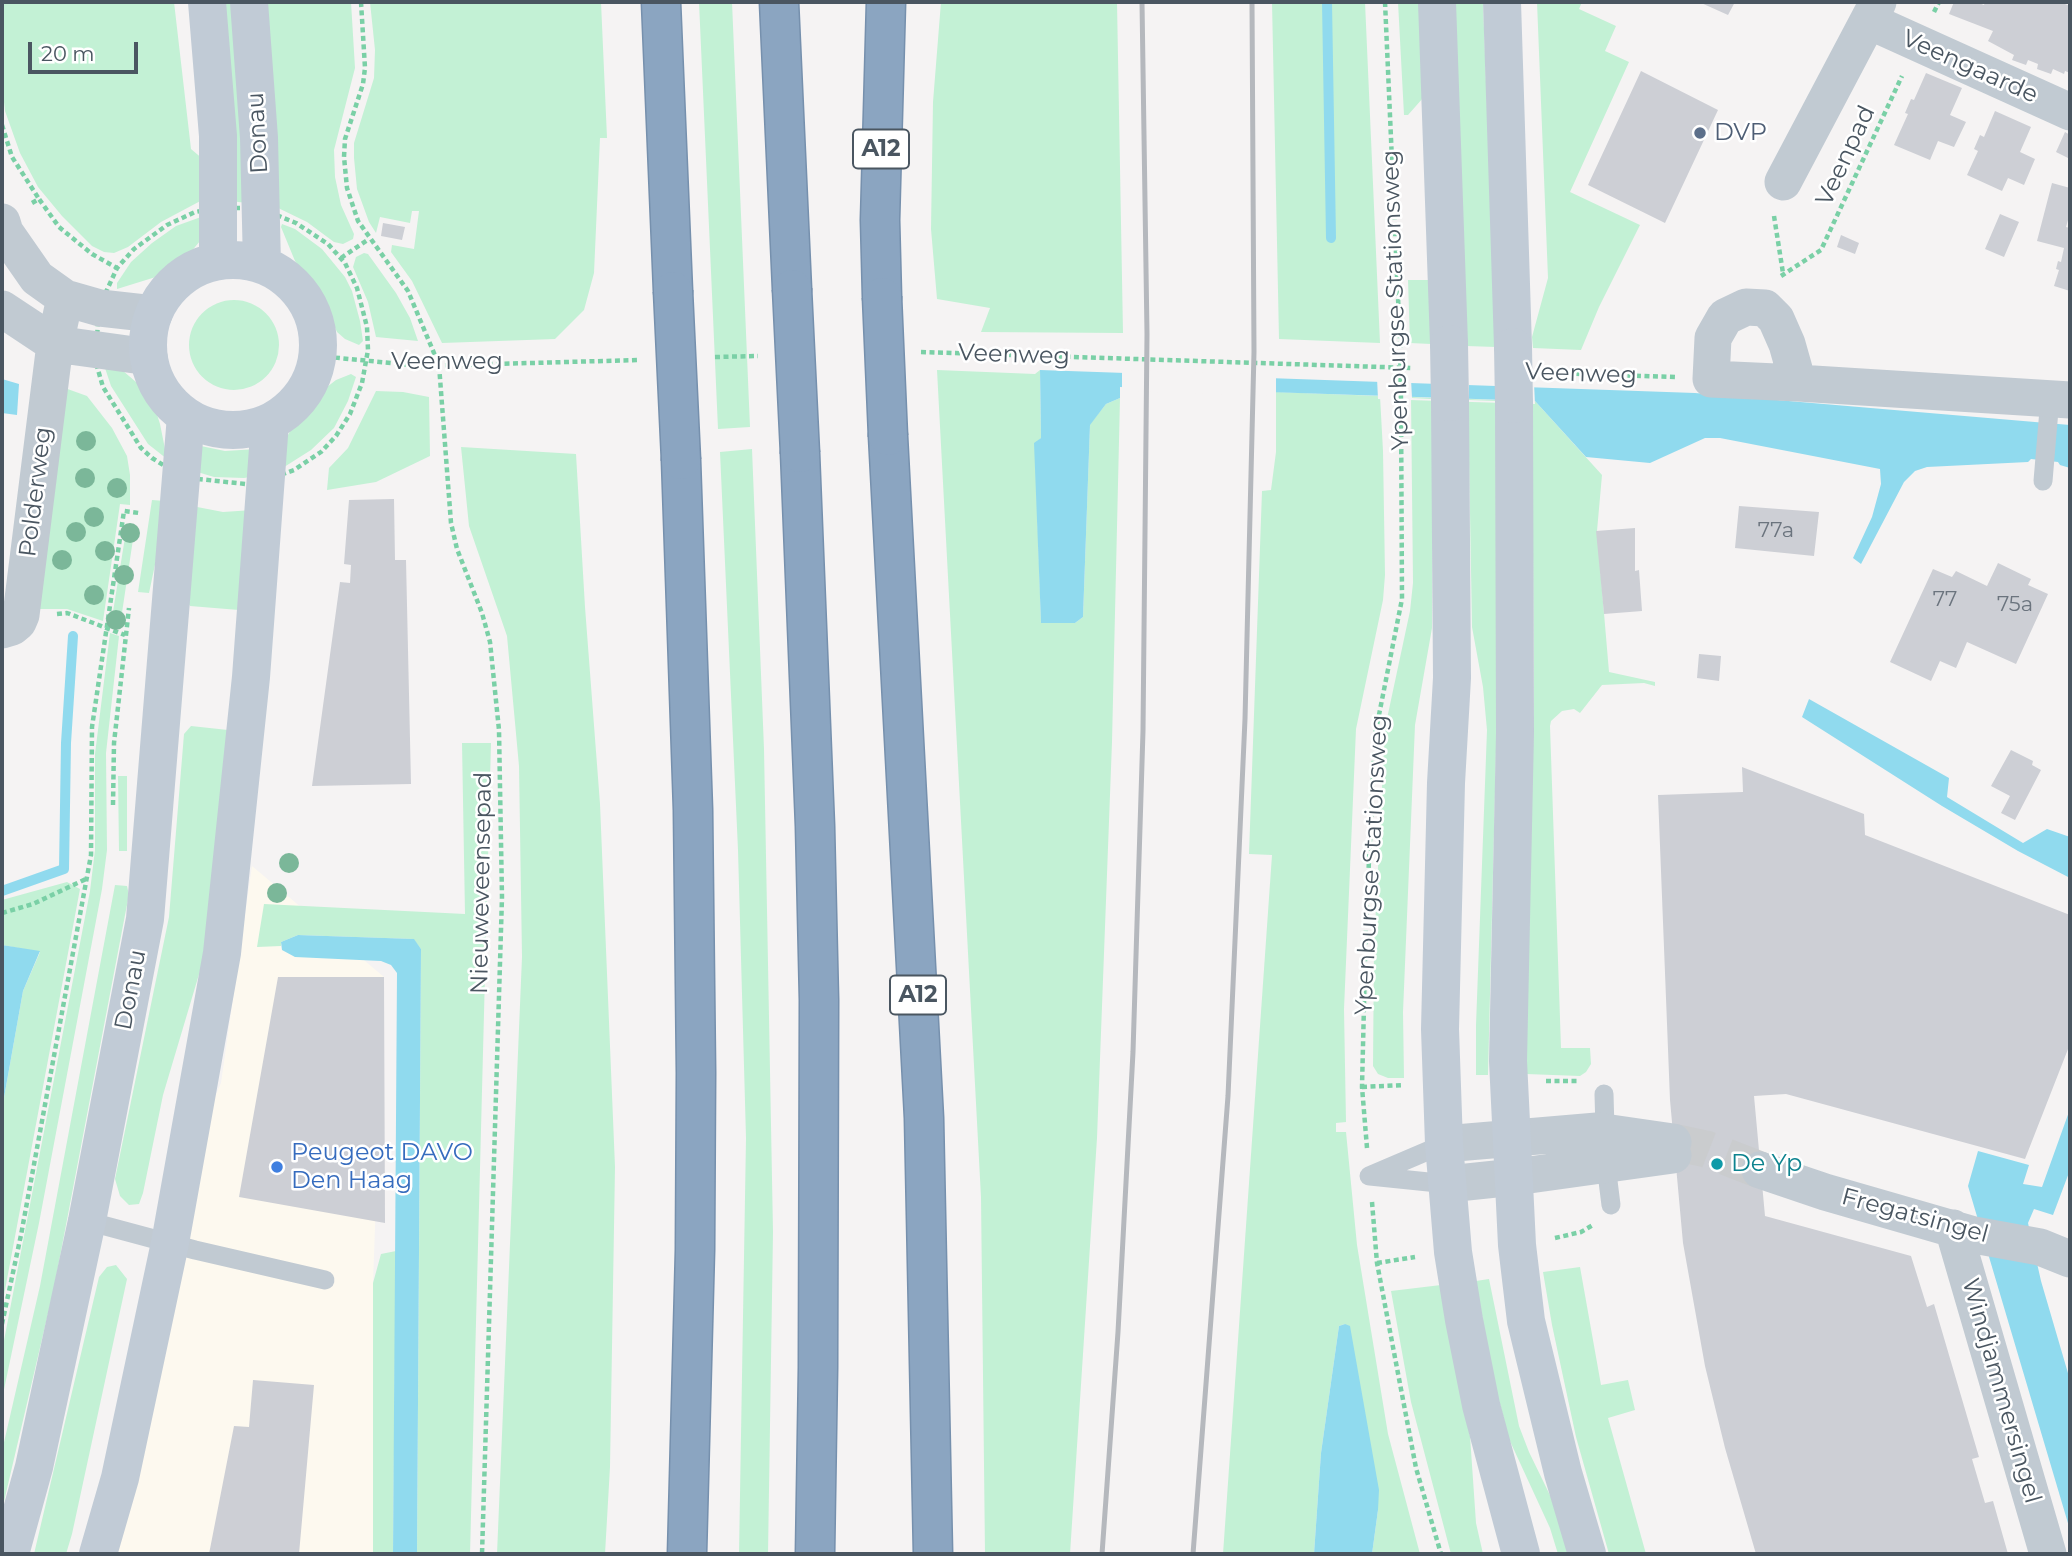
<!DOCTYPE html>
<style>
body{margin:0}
#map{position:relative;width:2072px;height:1556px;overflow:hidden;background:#f5f3f3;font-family:Montserrat,sans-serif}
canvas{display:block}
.frame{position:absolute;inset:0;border:4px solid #4a5661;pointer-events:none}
.scale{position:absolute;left:28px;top:42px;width:110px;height:32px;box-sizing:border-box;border:4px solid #4a5661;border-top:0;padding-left:9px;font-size:21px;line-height:24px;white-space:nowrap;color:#4a5661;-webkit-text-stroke:5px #fff;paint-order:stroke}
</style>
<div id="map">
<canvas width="2072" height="1556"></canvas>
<div class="frame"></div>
<div class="scale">20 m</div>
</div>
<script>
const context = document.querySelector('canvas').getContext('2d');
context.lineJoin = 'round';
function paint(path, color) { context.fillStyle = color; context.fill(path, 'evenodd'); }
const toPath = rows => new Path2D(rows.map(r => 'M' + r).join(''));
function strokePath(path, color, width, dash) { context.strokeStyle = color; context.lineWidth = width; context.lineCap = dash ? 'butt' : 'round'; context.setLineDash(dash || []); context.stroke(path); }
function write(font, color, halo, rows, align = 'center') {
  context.font = font + ' Montserrat,sans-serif'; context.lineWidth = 5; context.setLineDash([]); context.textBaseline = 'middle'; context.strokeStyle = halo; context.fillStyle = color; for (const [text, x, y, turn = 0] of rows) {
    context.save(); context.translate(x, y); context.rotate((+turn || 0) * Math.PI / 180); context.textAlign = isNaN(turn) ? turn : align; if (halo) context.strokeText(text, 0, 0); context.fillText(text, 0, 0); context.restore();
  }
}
paint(toPath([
 [252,866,384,977,373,1283,373,1554,108,1554,211,1106,221,1083]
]), '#fdf9ef');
paint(toPath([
 [2,2,174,2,191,149,204,160,206,198,161,222,128,247,114,253,104,252,92,246,62,216,38,187,20,153,5,111,2,84],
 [219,2,236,2,247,203,230,201],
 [260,2,351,2,355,68,334,150,335,177,341,205,354,234,353,239,343,244,334,242,307,222,274,206],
 [370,2,601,2,607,138,600,138,594,273,584,310,555,339,442,343,412,281,391,252,392,245,414,249,419,211,412,211,410,223,380,217,376,233,369,222,357,189,354,158,354,143,374,78,375,50],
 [699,2,732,2,750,427,718,429],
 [941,2,1117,2,1123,333,981,332,990,308,937,299,931,229,933,102],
 [1272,2,1365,2,1380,343,1279,339],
 [1398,2,1419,2,1423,98,1408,115,1404,115],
 [1454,2,1483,2,1496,347,1466,346],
 [1537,2,1582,2,1579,9,1616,26,1605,51,1629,62,1570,192,1640,225,1599,307,1581,350,1533,348,1532,337,1548,278],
 [201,217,200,241,186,258,159,276,117,289,117,283,131,262,152,243,176,226],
 [282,224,295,229,322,249,345,277,352,291,360,321,363,341,359,345,345,339,337,332,318,292,295,261,281,227],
 [364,253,368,254,396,293,410,318,418,341,376,337,368,302,353,267,356,257],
 [1408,280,1429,280,1431,344,1410,343],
 '189 345a45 45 0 1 1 90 0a45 45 0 1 1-90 0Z',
 [103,362,122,370,143,388,154,405,160,424,167,459,148,444,111,386],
 [937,370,1035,374,1040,370,1041,438,1035,444,1041,623,1075,623,1083,617,1090,424,1106,404,1120,398,1112,742,1097,1138,1070,1554,985,1554,981,1197],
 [351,374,356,377,348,401,334,428,311,450,281,469,285,441,290,431,327,387,336,380],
 [62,387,87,396,112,428,127,456,130,475,130,505,120,504,103,621,67,609,36,609],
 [376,391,403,392,429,397,430,456,376,482,327,490,329,468,348,448],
 [1276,392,1380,396,1383,451,1385,575,1383,600,1356,729,1344,1009,1346,1122,1336,1123,1336,1132,1346,1132,1357,1245,1388,1434,1420,1554,1372,1554,1378,1510,1345,1324,1339,1326,1321,1453,1314,1554,1223,1554,1272,855,1249,854,1262,491,1271,490,1276,452],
 [1411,397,1433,398,1432,628,1415,725,1403,1012,1404,1078,1388,1078,1378,1074,1373,1066,1374,947,1385,728,1410,611,1413,583],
 [1468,399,1497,400,1499,629,1488,1075,1476,1075,1476,1025,1487,730,1483,687,1472,627],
 [1532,401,1535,401,1602,475,1597,531,1609,672,1655,682,1655,686,1644,683,1602,685,1580,713,1574,709,1562,711,1551,721,1550,726,1561,1048,1590,1048,1591,1064,1586,1072,1580,1076,1526,1074,1534,700],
 [201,446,225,451,257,449,256,476,244,478,214,477,194,471],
 [461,447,576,454,585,607,600,804,615,1167,610,1467,605,1554,497,1554,522,957,519,766,507,636,469,526],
 [752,449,764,749,773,1232,768,1554,739,1554,746,1138,738,850,720,452],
 [152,500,165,501,163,527,149,593,138,592],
 [192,506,223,512,253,510,239,610,190,606,185,598],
 [127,525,135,526,120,626,111,624],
 [110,633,119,636,106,753,107,850,102,889,39,1223,2,1399,2,1351,90,891,95,850,95,754],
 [191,726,228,730,211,934,163,1095,143,1193,139,1204,129,1205,120,1196,115,1179,169,917,184,734],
 [462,743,491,743,470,1554,417,1554,421,949,413,939,298,935,281,942,281,946,257,947,264,904,465,914],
 [118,776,127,776,127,851,119,851],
 [67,882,80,889,2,1306,2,1109,23,991,40,952,2,945,2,900],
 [115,885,127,886,129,895,125,915,54,1288,2,1510,2,1451,40,1286],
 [396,1251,393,1554,373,1554,373,1283,381,1254],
 [116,1265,127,1279,72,1534,66,1554,34,1554,99,1277,107,1267],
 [1580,1267,1601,1385,1628,1380,1635,1410,1608,1418,1646,1554,1609,1554,1576,1437,1552,1325,1543,1272],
 [1489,1279,1519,1426,1529,1452,1562,1520,1572,1554,1558,1554,1550,1528,1509,1439,1492,1373,1476,1281],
 [1441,1285,1470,1436,1476,1523,1483,1554,1451,1554,1411,1402,1391,1291]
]), '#c3f1d5');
paint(toPath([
 [1040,370,1695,393,2070,425,2070,468,2060,465,2058,462,2031,459,2028,462,1927,467,1915,471,1904,482,1861,564,1853,558,1872,517,1881,484,1880,469,1720,438,1705,438,1650,463,1586,457,1535,401,1120,387,1120,398,1106,404,1090,425,1083,617,1075,623,1041,623,1034,443,1041,438],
 [2,379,19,384,17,415,2,413],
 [1809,699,1949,778,1947,797,2023,843,2047,829,2070,837,2070,878,2018,851,1942,806,1802,717],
 [298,935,414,939,421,949,417,1554,393,1554,397,973,391,965,381,961,295,957,282,950,281,942],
 [2,945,40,951,23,991,2,1109],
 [2070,1109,2070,1170,2053,1215,2034,1209,2028,1223,2041,1281,2070,1380,2070,1530,1968,1186,1978,1151,2029,1165,2023,1184,2042,1187],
 [1345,1324,1350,1326,1379,1490,1378,1510,1372,1554,1314,1554,1321,1453,1339,1326]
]), '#90daee');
paint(toPath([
 [1122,370,1276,375,1276,396,1122,391],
 [1377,378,1411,379,1412,398,1430,399,1469,381,1469,400,1495,401,1495,382,1534,383,1535,404,1378,399]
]), '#f5f3f3');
strokePath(toPath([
 [1327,2,1331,238],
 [2,891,64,869,66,743,73,636]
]), '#90daee', 10);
paint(toPath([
 [1699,2,1735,2,1728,15],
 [1954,2,1976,2,1984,5,1985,2,2060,2,2070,6,2070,73,2065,71,2064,74,2053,69,2051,74,2037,69,2038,64,2028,60,2026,65,2012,60,2014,55,1988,41,1993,31,1949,14],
 [1641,71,1718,110,1665,223,1588,185],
 [1926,73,1962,88,1950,115,1966,122,1954,147,1938,141,1930,160,1894,145,1908,114,1905,113,1911,99,1914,100],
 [1995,111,2031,127,2020,152,2035,159,2024,185,2008,178,2002,191,1967,175,1978,151,1974,149,1980,135,1984,137],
 [2065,132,2070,135,2070,159,2056,152],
 [2052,183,2070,188,2070,213,2066,227,2070,228,2070,291,2054,286,2059,270,2056,269,2058,261,2061,262,2064,248,2037,241],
 [2000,214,2019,222,2004,257,1985,249],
 [383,223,405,227,402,240,381,236],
 [1841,235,1859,243,1855,254,1837,247],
 [394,499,395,560,406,560,411,784,312,786,340,582,350,583,351,565,344,564,349,500],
 [1739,506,1819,512,1814,556,1735,548],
 [1635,528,1635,571,1639,570,1642,611,1604,614,1596,531],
 [1998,563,2031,579,2028,585,2048,594,2016,664,1967,642,1956,668,1940,661,1931,681,1890,662,1933,569,1952,577,1956,571,1987,586],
 [1699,654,1721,656,1719,681,1697,678],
 [2011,750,2033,761,2032,765,2041,770,2015,820,2001,813,2010,796,1991,786],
 [1742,767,1864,814,1865,835,2070,915,2070,1044,2025,1159,1786,1094,1754,1096,1765,1216,1911,1256,1927,1307,1934,1304,1979,1457,1972,1459,1985,1503,1993,1501,2008,1554,1756,1554,1725,1448,1705,1366,1683,1243,1670,1100,1658,795,1743,792],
 [278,977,384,977,385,1223,239,1197],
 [253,1380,314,1385,299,1554,209,1554,234,1426,249,1427]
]), '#cdcfd5');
strokePath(toPath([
 [1673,1142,1706,1149,1760,1170]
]), '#caccce', 37, [37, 18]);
const highway = toPath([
 [661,2,673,291],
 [779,2,792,289],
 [882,297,880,220,886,2],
 [888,436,924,1118,933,1554],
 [800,453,815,826,819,1000,818,1368,815,1554],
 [681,460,693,810,696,1073,695,1250,687,1554]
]);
strokePath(highway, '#7690ad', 41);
strokePath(toPath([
 [361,2,365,68,363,84,345,139,344,157,347,188,358,221,408,291,439,365,451,523,457,549,482,613,490,642,499,730,502,897,482,1554],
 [1385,2,1400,343],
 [1934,12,1939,2],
 [2,125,12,157,39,199],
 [32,203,39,199,59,227,92,254,117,268],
 [218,208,242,208,274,214,296,223,328,244,345,263,357,288,367,327,368,350,362,383,350,414,336,436,321,452,294,470,267,480,246,484,198,479,168,468,152,458,141,448,103,387,96,363,98,318,106,292,117,268,134,249,167,225,195,212,218,208],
 [1774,216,1783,273],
 [341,258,369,239],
 [1781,276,1821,250,1902,76],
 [921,352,1412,368],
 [318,356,422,366,639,360],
 [715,357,758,356],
 [1551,373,1675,377],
 [57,614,67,613,125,635],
 [113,805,114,743,129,608],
 [2,913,33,904,86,879],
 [1546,1081,1579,1081],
 [1362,1087,1404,1085],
 [1367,1148,1362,1087,1366,923,1375,735,1402,599,1401,400],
 [1372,1202,1377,1263,1416,1468,1441,1554],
 [1555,1238,1581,1232,1593,1225],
 [1377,1263,1415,1257],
 [2,1324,21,1235,91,855,92,727,124,511,139,513]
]), '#7ad0a6', 4.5, [5, 3.5]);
strokePath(toPath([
 [2043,481,2050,398],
 [1604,1094,1606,1165,1611,1205],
 [1369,1176,1444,1144],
 [1370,1176,1448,1184],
 [87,1221,195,1250,325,1280]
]), '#c1cad2', 19);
strokePath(toPath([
 [1869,21,2070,112],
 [1783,182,1878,2],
 [2,222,5,232,37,278,65,298,100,308,154,314],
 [2,309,55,344,149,357],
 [1798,383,1787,344,1776,319,1765,308,1746,307,1725,317,1713,338,1711,379,1798,383,2070,400],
 [2,630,12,627,18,622,21,615,55,344,65,298],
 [1444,1144,1597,1131,1673,1142],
 [1760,1170,1825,1192,1974,1235,2040,1247,2070,1259],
 [1448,1184,1515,1177,1673,1155],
 [1953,1228,2048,1554]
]), '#c1cad2', 37);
strokePath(toPath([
 [207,2,218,136,218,261],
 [249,2,259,138,262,265],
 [1437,2,1449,344],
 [1502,2,1513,347],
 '148 345a85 85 0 1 1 170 0a85 85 0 1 1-170 0Z',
 [1450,402,1452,678,1446,783,1440,1029,1444,1144,1453,1252,1464,1320,1481,1405,1521,1554],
 [1514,404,1515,733,1508,1061,1517,1245,1526,1321,1563,1473,1587,1554],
 [10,1554,34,1467,87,1221,145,919,186,416],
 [98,1554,120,1478,170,1243,222,953,251,677,270,422]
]), '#c1cbd6', 38);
strokePath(highway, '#8ba5c1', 38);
strokePath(toPath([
 [1102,1554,1118,1332,1133,1052,1143,731,1147,334,1142,2],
 [1193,1554,1228,1096,1245,719,1254,352,1252,2]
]), '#b5b8bd', 5);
const highwayBridge = toPath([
 [792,289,800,453],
 [673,291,681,460],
 [882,297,888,436]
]);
strokePath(highwayBridge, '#7690ad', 41, []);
strokePath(toPath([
 [1400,343,1401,400]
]), '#7ad0a6', 4.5, [5, 3.5]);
strokePath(toPath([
 [1449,344,1450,402],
 [1513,347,1514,404]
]), '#c1cbd6', 38);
strokePath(highwayBridge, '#8ba5c1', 38);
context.fillStyle = '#7bb799';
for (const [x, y] of [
 [86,441],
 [85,478],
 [117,488],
 [94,517],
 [76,532],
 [130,533],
 [105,551],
 [62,560],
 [124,575],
 [94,595],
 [116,620],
 [289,863],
 [277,893]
]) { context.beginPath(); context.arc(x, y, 10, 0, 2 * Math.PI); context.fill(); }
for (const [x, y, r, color] of [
 [1700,133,7,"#5c6f8a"],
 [1717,1164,7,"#0f9aa8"],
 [277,1167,7,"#3f7fe0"]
]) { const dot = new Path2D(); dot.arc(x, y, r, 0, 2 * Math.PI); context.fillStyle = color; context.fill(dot); strokePath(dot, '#fff', 2.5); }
write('21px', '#6b747e', null, [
 ["77a",1776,531],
 ["77",1945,600],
 ["75a",2015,605]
]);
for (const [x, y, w] of [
 [881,149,56],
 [918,995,56]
]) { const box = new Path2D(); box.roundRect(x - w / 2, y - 19.5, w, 39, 5); context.fillStyle = '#fff'; context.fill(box); strokePath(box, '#4a5661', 2); }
write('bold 23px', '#4a5661', null, [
 ["A12",881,149],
 ["A12",918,995]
]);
write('24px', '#4a5661', '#fff', [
 ["Veengaarde",1970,67,24],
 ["Donau",258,133,-93],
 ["Veenpad",1846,156,-65],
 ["Ypenburgse Stationsweg",1396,300,-92],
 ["Veenweg",1014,355,2],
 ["Veenweg",447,362],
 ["Veenweg",1581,374,2],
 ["Polderweg",36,492,-83],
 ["Ypenburgse Stationsweg",1372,865,-87],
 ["Nieuweveensepad",482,883,-89],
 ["Donau",131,990,-79],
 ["Fregatsingel",1915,1216,15],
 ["Windjammersingel",2001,1391,74]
]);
write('24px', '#4e5e75', '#fff', [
 ["DVP",1714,133]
], 'left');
write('24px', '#366cbe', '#fff', [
 ["Peugeot DAVO",291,1153],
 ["Den Haag",291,1181]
], 'left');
write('24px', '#0d838f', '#fff', [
 ["De Yp",1731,1164]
], 'left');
</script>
